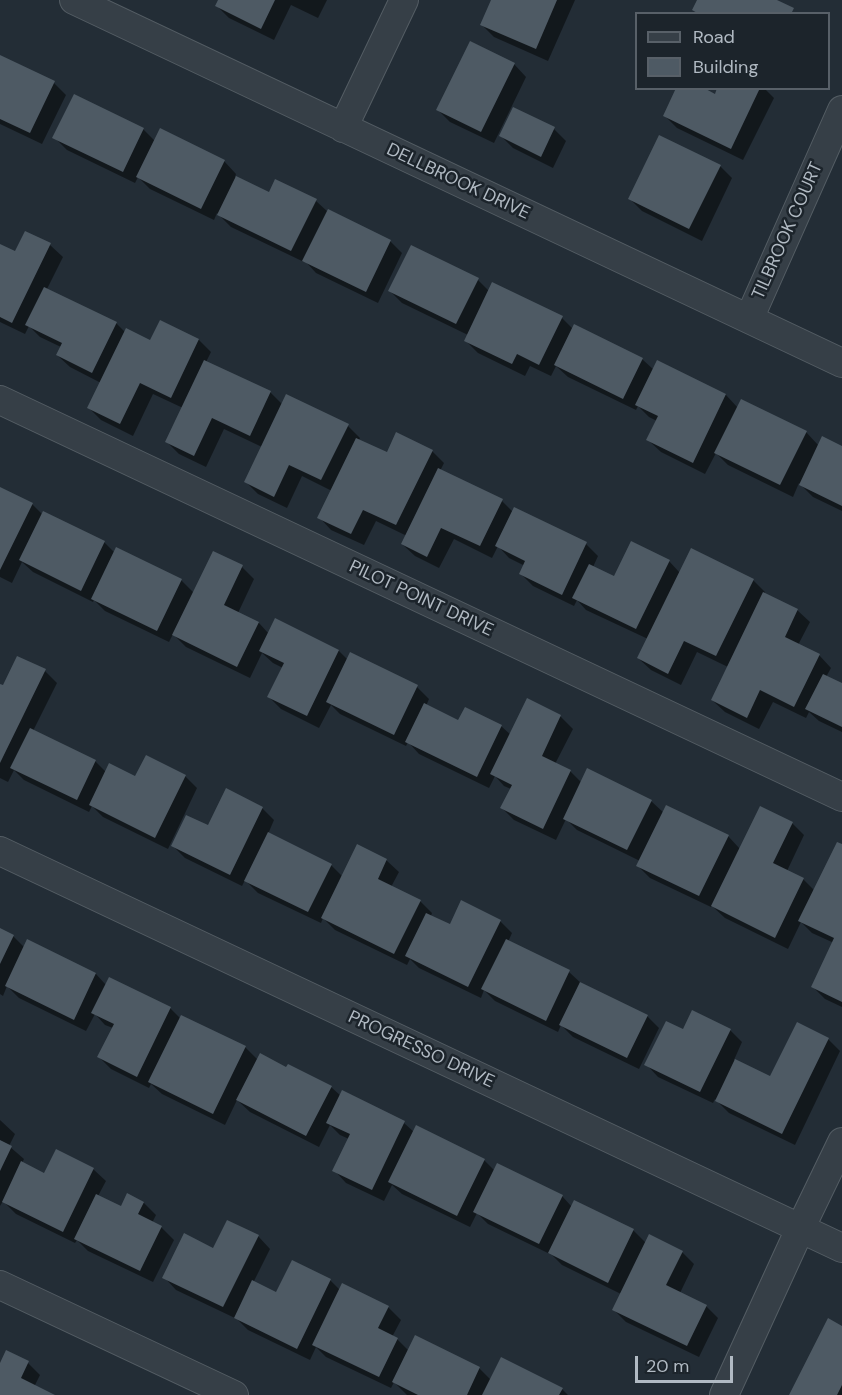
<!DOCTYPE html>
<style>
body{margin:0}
#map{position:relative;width:842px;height:1395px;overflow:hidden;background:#232d36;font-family:"DM Sans",sans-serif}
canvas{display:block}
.legend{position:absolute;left:635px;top:12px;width:195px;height:78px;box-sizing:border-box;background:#1c242b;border:2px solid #586068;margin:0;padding:8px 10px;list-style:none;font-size:18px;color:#b1bac3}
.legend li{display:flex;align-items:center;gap:12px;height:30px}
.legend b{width:30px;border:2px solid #586068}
.scale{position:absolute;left:635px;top:1356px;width:98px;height:27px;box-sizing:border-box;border:3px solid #b1bac3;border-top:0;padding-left:8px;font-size:18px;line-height:21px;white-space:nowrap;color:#b1bac3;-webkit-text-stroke:4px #1c242b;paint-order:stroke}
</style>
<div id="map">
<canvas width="842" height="1395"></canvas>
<ul class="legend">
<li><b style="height:8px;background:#363f47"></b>Road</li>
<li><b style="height:16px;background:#4e5a64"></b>Building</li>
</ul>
<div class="scale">20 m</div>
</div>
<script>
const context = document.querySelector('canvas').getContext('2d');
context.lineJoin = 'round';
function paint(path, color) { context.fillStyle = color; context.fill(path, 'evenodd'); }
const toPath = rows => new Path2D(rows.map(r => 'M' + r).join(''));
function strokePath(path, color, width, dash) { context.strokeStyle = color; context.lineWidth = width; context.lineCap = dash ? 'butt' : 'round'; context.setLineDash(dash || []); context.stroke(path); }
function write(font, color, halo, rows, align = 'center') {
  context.font = font + ' "DM Sans",sans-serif'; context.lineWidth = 5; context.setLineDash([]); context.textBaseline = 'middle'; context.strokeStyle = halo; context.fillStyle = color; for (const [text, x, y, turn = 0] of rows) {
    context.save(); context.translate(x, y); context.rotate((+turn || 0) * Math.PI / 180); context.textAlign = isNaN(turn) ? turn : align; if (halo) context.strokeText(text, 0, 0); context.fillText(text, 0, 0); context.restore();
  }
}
paint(toPath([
 [220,0,327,0,318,18,291,5,274,40,229,18,217,6],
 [493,0,575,0,548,61,494,37,482,25],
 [0,56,54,83,66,95,42,144,0,124],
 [514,64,526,77,494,143,450,122,438,110],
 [719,88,764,88,774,98,743,160,677,128,665,116,715,96],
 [143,129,155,141,224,161,236,174,235,177,269,194,316,201,328,212,390,241,402,253,378,303,316,273,305,261,304,262,231,227,217,213,214,220,150,189,138,177,135,183,67,150,54,137],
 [554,129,566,141,553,168,513,148,501,136],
 [720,166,732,178,702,241,642,211,630,199],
 [26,233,50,245,63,257,47,289,116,323,126,333,151,342,161,322,199,340,211,352,206,362,270,392,283,405,348,426,360,438,359,440,387,454,432,451,444,463,440,471,502,501,513,512,586,544,598,556,593,567,614,578,669,561,680,573,753,580,765,592,764,594,797,610,810,622,798,645,819,655,831,668,826,677,842,685,842,732,819,721,809,712,806,718,773,702,759,729,725,712,712,700,728,667,697,652,681,685,651,670,638,658,648,639,586,610,577,600,574,606,533,586,521,574,525,566,509,558,498,546,492,558,454,539,439,568,415,556,402,544,407,536,376,521,364,545,331,530,319,517,332,491,302,476,287,508,258,494,245,481,262,447,224,429,206,467,179,454,167,442,183,408,153,394,133,436,101,420,89,408,101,383,70,367,57,355,61,347,40,337,29,326,25,334,0,322,0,245,16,253],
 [478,280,489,291,562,318,573,329,642,359,654,370,658,362,726,395,738,408,806,432,819,446,842,448,842,511,813,497,799,483,793,497,728,465,716,453,705,474,661,452,648,440,657,421,649,417,638,406,636,410,568,377,556,366,551,376,530,366,525,376,478,353,465,340,468,335,402,303,390,291],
 [0,489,32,504,43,515,104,542,115,553,181,580,194,593,213,553,242,567,254,579,238,613,259,623,269,634,339,651,348,660,417,687,429,699,426,706,459,722,501,726,511,735,527,700,561,717,573,729,555,764,570,771,582,783,651,801,664,813,728,836,740,849,792,823,804,835,787,871,803,879,815,891,842,846,842,1007,825,999,813,987,834,943,812,933,801,922,788,949,725,918,712,906,711,907,650,878,638,866,640,861,577,830,566,819,556,840,514,820,502,808,511,789,504,786,495,776,489,788,419,754,408,742,406,746,340,714,331,705,319,728,281,709,269,697,283,668,273,663,262,653,250,678,186,647,173,634,169,642,105,611,94,600,93,602,33,572,22,562,12,583,0,577],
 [45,671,57,683,33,731,95,761,106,772,136,778,185,776,197,788,168,849,103,817,92,806,89,812,24,780,14,770,8,782,0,778,0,685,4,687],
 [262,808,274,820,268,834,331,865,343,877,386,860,399,872,391,887,420,901,432,913,431,916,450,926,500,921,512,933,508,942,569,972,582,984,647,1016,659,1028,639,1069,573,1037,561,1025,558,1032,495,1001,484,990,481,998,419,968,410,959,407,965,335,930,323,918,321,923,258,893,245,880,242,886,185,858,173,846,208,827],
 [0,930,13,936,25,948,28,941,96,974,106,985,170,1008,181,1019,245,1047,258,1060,287,1069,331,1087,341,1096,342,1092,404,1123,414,1132,484,1160,495,1171,562,1196,572,1207,633,1230,646,1243,682,1252,694,1264,680,1293,706,1306,718,1318,699,1357,626,1322,614,1310,621,1294,562,1265,552,1255,488,1224,477,1213,470,1227,402,1194,392,1185,384,1201,346,1183,334,1170,349,1139,340,1135,330,1125,319,1147,250,1112,237,1100,225,1125,162,1094,151,1084,149,1088,111,1069,99,1057,113,1028,105,1025,95,1014,86,1031,19,998,7,986,3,996,0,994],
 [730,1030,742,1042,734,1060,771,1078,828,1039,840,1051,795,1145,729,1113,715,1099,713,1103,658,1077,646,1064,684,1032],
 [0,1120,15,1134,9,1146,24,1159,22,1163,45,1175,93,1169,106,1181,98,1196,121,1208,144,1203,156,1215,152,1223,161,1227,174,1240,153,1282,88,1251,77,1240,75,1243,16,1214,3,1201,0,1206],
 [258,1236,270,1249,253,1283,276,1294,292,1262,330,1280,340,1290,343,1285,388,1307,401,1320,392,1337,397,1339,409,1351,479,1368,491,1380,562,1389,568,1395,407,1395,394,1382,391,1388,326,1357,316,1347,310,1360,248,1330,237,1319,176,1290,164,1277,214,1250],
 [842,1327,842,1395,791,1395],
 [28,1363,40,1375,34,1387,52,1395,0,1395,0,1366]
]), '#0007');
paint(toPath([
 [218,0,275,0,261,29,215,6],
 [491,0,557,0,536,49,480,25],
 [697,0,777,0,794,8,791,14,699,14,692,10],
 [470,41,515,63,481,132,436,110],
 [0,55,55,81,30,133,0,119],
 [676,88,704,88,715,94,717,88,760,88,731,149,663,116],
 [74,94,144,128,123,172,52,138],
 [513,107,555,127,541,157,499,136],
 [160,128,225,160,201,209,136,177],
 [659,135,721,165,689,229,628,199],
 [236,176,269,192,275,179,317,199,291,251,217,215],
 [328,209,391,240,366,292,302,261],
 [25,231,51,243,12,323,0,317,0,244,15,251],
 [411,245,479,278,456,324,388,291],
 [492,282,563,316,539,365,517,354,512,364,464,341],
 [44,287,117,322,92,373,56,355,62,343,25,325],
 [160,320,199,339,171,398,140,383,120,424,87,408,126,328,150,340],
 [574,324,643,358,623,399,554,365],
 [204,360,271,391,250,436,212,418,194,456,165,442],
 [657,360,726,394,693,463,646,440,658,416,635,405],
 [286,394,349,424,321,480,289,465,274,497,244,482],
 [741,399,807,431,780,485,714,453],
 [396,432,433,450,396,525,363,510,351,534,317,518,356,438,387,452],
 [822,436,842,446,842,506,799,485],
 [438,468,503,499,480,546,441,528,427,557,401,544],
 [0,487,33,503,0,570],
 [514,507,587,542,562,595,519,574,525,561,495,546],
 [43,511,105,541,81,591,19,560],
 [631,541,670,560,636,629,572,598,589,564,614,576],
 [116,547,182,579,157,631,91,599],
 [691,548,754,579,716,656,684,641,668,674,637,658],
 [213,551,243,565,224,605,259,622,237,667,172,635],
 [763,592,798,609,785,637,820,654,794,707,760,690,747,718,711,700],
 [275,618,339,650,307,716,267,697,284,663,259,651],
 [350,652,418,685,394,735,326,702],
 [17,656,46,669,0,763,0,684,3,685],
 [823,674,842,683,842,727,805,709],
 [527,698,561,715,542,756,571,770,543,829,500,808,512,785,490,774],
 [424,703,458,720,465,707,502,725,477,777,405,742],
 [30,728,96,760,77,800,10,768],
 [146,755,186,775,155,838,89,805,109,763,135,776],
 [587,768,652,800,627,850,563,819],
 [226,788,263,807,230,875,171,846,186,815,208,825],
 [666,805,729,835,699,896,636,866],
 [760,806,793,822,773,863,804,878,775,938,711,906],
 [268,832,332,864,308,912,244,881],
 [837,842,842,844,842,1002,811,987,834,938,798,921],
 [357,844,387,859,378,879,421,900,394,954,321,918],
 [461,900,501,920,468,987,405,956,426,913,450,924],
 [0,928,14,935,0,964],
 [27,939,96,973,74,1020,5,986],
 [506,939,570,970,546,1021,481,989],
 [109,977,171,1007,137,1077,97,1057,114,1024,91,1013],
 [580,982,648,1015,627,1058,559,1025],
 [692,1010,731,1029,700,1092,644,1065,666,1021,683,1029],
 [181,1015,246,1046,213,1114,148,1082],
 [797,1022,829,1038,782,1134,715,1101,735,1059,770,1076],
 [260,1053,286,1067,288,1064,332,1086,306,1136,236,1100],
 [342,1090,405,1121,372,1190,332,1171,350,1134,326,1123],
 [416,1125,485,1159,457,1216,388,1182],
 [0,1140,12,1146,0,1171],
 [56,1149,94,1168,63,1232,2,1202,21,1161,44,1173],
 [497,1163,563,1195,539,1244,473,1212],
 [127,1193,144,1202,138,1214,162,1226,140,1271,74,1239,96,1194,121,1206],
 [574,1200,634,1229,608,1283,548,1253],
 [227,1220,259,1235,223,1307,162,1278,184,1233,213,1248],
 [649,1234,683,1251,666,1285,707,1305,687,1346,612,1310],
 [292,1260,331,1279,297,1349,234,1318,252,1280,276,1292],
 [342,1283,389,1306,378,1328,398,1338,379,1377,312,1345],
 [828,1318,842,1326,842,1385,837,1395,789,1395],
 [415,1335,480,1367,467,1395,418,1395,392,1382],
 [6,1350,29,1361,21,1378,55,1395,0,1395,0,1363],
 [501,1357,563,1388,559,1395,482,1395]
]), '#4e5a64');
const street = toPath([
 [74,0,842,363],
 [343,128,404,0],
 [749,319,842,110],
 [0,400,842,797],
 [0,851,842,1248],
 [0,1285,234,1395],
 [724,1395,800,1229,842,1142]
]);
strokePath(street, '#545d64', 30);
strokePath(street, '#363f47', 28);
write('18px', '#b1bac3', '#1c242b', [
 ["DELLBROOK DRIVE",458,182,25],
 ["TILBROOK COURT",788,231,-66],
 ["PILOT POINT DRIVE",421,599,25],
 ["PROGRESSO DRIVE",421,1050,25]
]);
</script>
